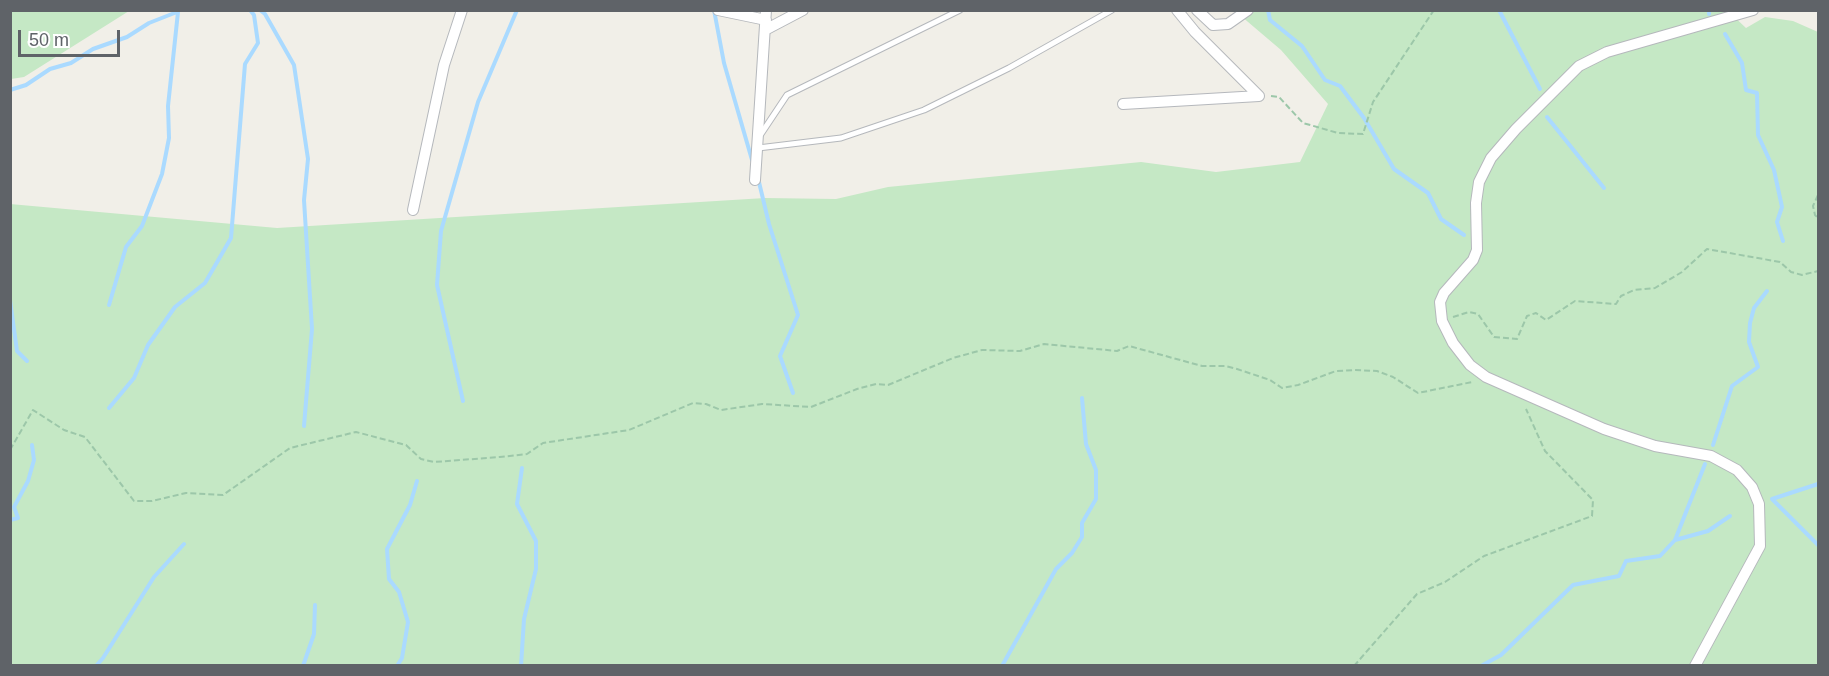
<!DOCTYPE html>
<style>
body{margin:0}
#map{position:relative;width:1829px;height:676px;overflow:hidden;background:#f1efe8;font-family:Helvetica,sans-serif}
canvas{display:block}
.frame{position:absolute;inset:0;border:12px solid #5f6368;pointer-events:none}
.scale{position:absolute;left:18px;top:30px;width:102px;height:27px;box-sizing:border-box;border:3px solid #5f6368;border-top:0;padding-left:8px;font-size:18px;line-height:21px;white-space:nowrap;color:#5f6368;-webkit-text-stroke:4px #fff;paint-order:stroke}
</style>
<div id="map">
<canvas width="1829" height="676"></canvas>
<div class="frame"></div>
<div class="scale">50 m</div>
</div>
<script>
const context = document.querySelector('canvas').getContext('2d');
context.lineJoin = 'round';
function paint(path, color) { context.fillStyle = color; context.fill(path, 'evenodd'); }
const toPath = rows => new Path2D(rows.map(r => 'M' + r).join(''));
function strokePath(path, color, width, dash) { context.strokeStyle = color; context.lineWidth = width; context.lineCap = dash ? 'butt' : 'round'; context.setLineDash(dash || []); context.stroke(path); }
paint(toPath([
 [11,10,129,10,129,11,24,77,11,79],
 [1727,10,1746,28,1765,17,1793,21,1818,32,1818,665,11,665,10,204,277,228,765,198,836,199,888,187,1141,162,1216,172,1300,162,1328,104,1281,50,1241,16,1248,11]
]), '#c5e8c5');
strokePath(toPath([
 [260,10,265,14,294,65,308,159,304,200,312,329,304,426],
 [714,10,724,63,752,160],
 [1268,10,1270,20,1302,46,1325,80,1340,86,1364,118,1394,169,1428,193,1441,219,1464,235],
 [1499,10,1540,89],
 [1709,10,1709,14],
 [1725,34,1742,63,1746,90,1757,93,1758,135,1774,170,1782,207,1777,222,1783,241],
 [10,90,26,85,50,69,71,63,93,49,127,37,149,23,177,12],
 [1547,117,1604,188],
 [758,178,769,224,798,315,780,356,793,393],
 [10,300,17,351,27,361],
 [109,305,126,247,142,226,162,174,169,138,168,106,178,12],
 [463,401,437,285,441,231,478,102,517,10],
 [109,408,134,378,148,345,175,307,205,283,231,238,245,64,258,43,254,15,250,10],
 [1713,445,1732,386,1758,367,1749,342,1750,323,1754,308,1767,291],
 [1818,484,1772,499,1818,545],
 [10,520,18,518,14,507,28,481,34,460,32,445],
 [1675,540,1705,464],
 [96,666,103,658,154,577,184,544],
 [303,666,314,634,315,605],
 [397,666,402,658,408,622,399,592,389,579,387,549,410,505,417,481],
 [521,666,524,619,536,569,536,541,517,504,522,468],
 [1002,666,1056,569,1072,553,1082,537,1082,523,1096,499,1096,470,1086,444,1082,398],
 [1481,666,1501,655,1573,585,1619,576,1626,561,1660,556,1675,540,1708,531,1730,516]
]), '#aadaff', 4);
const service = toPath([
 [761,134,787,95,960,10],
 [758,148,841,138,924,110,1009,68,1112,10]
]);
const minor = toPath([
 [718,10,766,20],
 [1177,10,1195,32,1259,96],
 [1197,10,1213,25,1228,24,1248,10],
 [765,30,803,10],
 [1123,104,1259,96],
 [755,180,766,10],
 [413,210,444,65,462,10],
 [1695,666,1760,546,1759,504,1752,487,1737,470,1711,456,1655,446,1604,429,1486,377,1470,365,1453,343,1442,321,1440,302,1444,293,1473,260,1477,250,1476,203,1479,182,1491,158,1516,129,1579,66,1607,52,1753,10]
]);
strokePath(service, '#b5b8bc', 7);
strokePath(minor, '#b5b8bc', 12);
strokePath(toPath([
 [1271,96,1279,97,1303,123,1338,133,1363,134,1373,102,1434,10],
 [1818,195,1813,206,1815,215,1818,218],
 [1453,317,1469,312,1478,314,1494,337,1517,339,1527,316,1536,313,1546,320,1575,301,1616,304,1621,296,1634,290,1655,288,1682,272,1707,249,1780,262,1791,272,1802,275,1818,271],
 [10,450,33,410,64,430,85,437,134,501,152,501,186,493,223,495,290,448,356,432,406,445,421,459,434,462,500,457,527,454,543,443,629,430,693,403,706,404,721,410,762,404,811,407,857,389,876,384,888,385,953,358,982,350,1020,351,1044,344,1117,351,1129,346,1202,366,1225,366,1237,369,1270,380,1282,388,1298,385,1336,371,1355,370,1377,371,1393,377,1418,393,1472,382],
 [1354,666,1417,594,1445,582,1484,556,1592,516,1593,500,1545,451,1526,409]
]), '#9cc7a9', 2, [6, 3]);
strokePath(service, '#fff', 5);
strokePath(minor, '#fff', 10);
</script>
